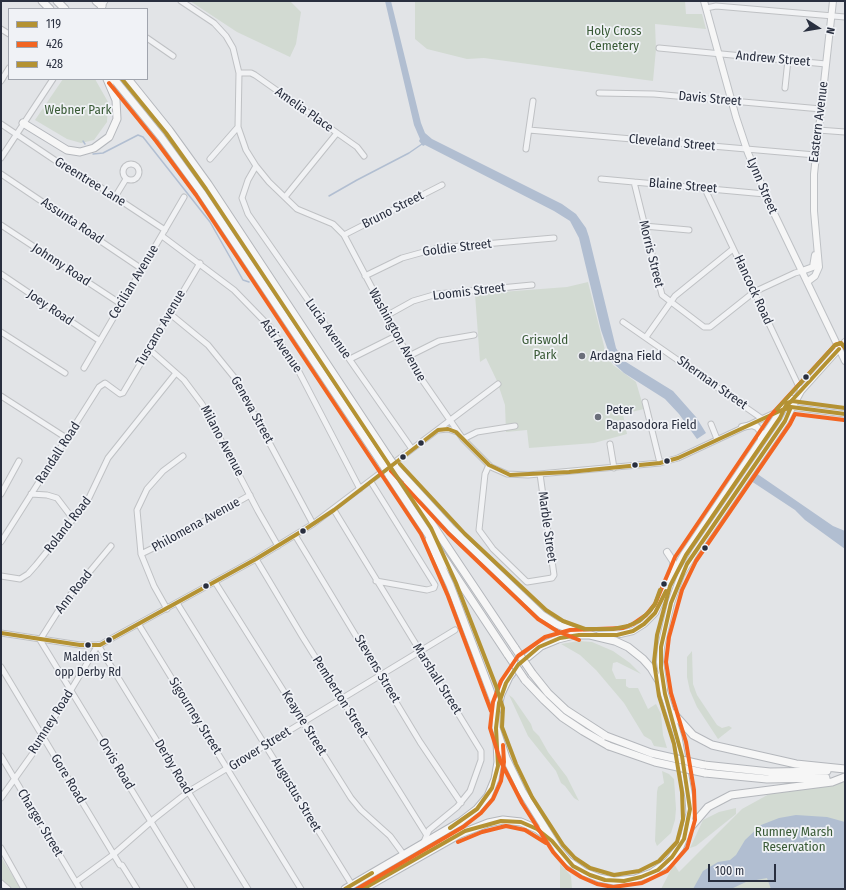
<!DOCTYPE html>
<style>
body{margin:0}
#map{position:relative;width:846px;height:890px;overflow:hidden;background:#e2e4e7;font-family:"Fira Sans Condensed",sans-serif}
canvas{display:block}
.frame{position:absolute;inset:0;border:2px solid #292f3f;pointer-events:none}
.legend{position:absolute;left:8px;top:8px;width:140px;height:72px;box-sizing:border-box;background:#f0f2f6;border:1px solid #a0a4ad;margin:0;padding:5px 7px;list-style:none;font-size:12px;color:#292f3f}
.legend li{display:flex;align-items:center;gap:8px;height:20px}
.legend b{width:20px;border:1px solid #a0a4ad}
.north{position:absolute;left:798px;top:8px;width:40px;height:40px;-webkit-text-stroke:3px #f0f2f6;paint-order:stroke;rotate:102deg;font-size:11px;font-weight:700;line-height:16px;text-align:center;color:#292f3f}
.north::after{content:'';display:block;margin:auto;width:14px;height:18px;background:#292f3f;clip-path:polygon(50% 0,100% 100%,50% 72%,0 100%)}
.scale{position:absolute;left:708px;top:864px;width:68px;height:18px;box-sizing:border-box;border:2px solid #292f3f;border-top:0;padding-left:5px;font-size:12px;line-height:14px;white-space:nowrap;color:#292f3f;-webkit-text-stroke:3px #f0f2f6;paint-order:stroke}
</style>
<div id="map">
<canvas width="846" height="890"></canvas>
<div class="frame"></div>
<ul class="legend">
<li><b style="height:5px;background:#b49233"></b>119</li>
<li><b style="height:5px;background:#f26522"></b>426</li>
<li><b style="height:5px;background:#b49233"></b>428</li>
</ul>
<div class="north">N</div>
<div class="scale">100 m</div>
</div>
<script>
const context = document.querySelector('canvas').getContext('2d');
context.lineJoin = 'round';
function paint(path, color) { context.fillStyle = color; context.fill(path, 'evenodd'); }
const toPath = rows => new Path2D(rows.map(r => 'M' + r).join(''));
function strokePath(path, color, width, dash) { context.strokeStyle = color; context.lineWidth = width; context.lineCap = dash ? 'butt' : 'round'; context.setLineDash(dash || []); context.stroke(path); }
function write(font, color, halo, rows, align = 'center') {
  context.font = font + ' "Fira Sans Condensed",sans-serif'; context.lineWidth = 3.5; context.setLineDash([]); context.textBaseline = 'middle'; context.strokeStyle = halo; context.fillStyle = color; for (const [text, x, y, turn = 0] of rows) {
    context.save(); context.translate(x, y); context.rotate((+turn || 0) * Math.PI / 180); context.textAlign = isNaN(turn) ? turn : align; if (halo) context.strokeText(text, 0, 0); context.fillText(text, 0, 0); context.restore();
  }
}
paint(toPath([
 [190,1,290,1,301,12,296,44,290,57,237,32],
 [415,1,685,1,686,14,702,14,706,29,655,24,656,49,653,81,484,58,467,59,427,49,415,39],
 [63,79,95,79,108,102,107,122,94,140,81,143,67,139,35,120],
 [588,282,606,354,613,365,636,382,644,409,623,414,627,434,594,443,529,448,527,430,506,432,505,405,497,381,486,358,480,362,475,294,567,287],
 [579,641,592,642,613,651,630,663,641,674,617,662,613,663,612,670,616,679,626,679,626,686,629,688,638,688,648,709,656,704,661,714,663,735,667,748,654,746,651,740,644,736,624,703,596,670,580,655,561,644],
 [692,651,693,684,697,695,717,725,722,728,729,726,732,728,718,739,697,707,690,691,687,677,687,657],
 [509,695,513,698,531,724,533,730,539,736,548,752,567,777,579,801,574,798,565,786,561,783,556,771,528,736],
 [662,771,669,774,674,779,676,809,675,820,671,833,657,846,655,841,657,792,658,787,664,783],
 [845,782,845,889,661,889,674,864,679,872,742,809,771,793],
 [736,808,736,814,696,846,690,848,703,820,719,812],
 [1,857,21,889,10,889,1,880],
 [560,864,571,876,572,889,560,889]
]), '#d2dad2');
paint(toPath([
 [385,1,391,1,421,123,425,133,432,139,562,204,576,214,586,228,589,237,616,348,619,353,626,362,673,391,696,417,706,433,697,439,679,414,665,399,624,373,612,362,601,330,579,238,570,221,554,211,425,145,423,146,419,141,420,139,414,125],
 [756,473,833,526,845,531,845,549,805,520,795,510,751,481],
 [796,815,827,817,845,822,845,889,771,889,767,878,746,882,731,889,693,889,703,871,718,862,730,860,736,855,745,840,761,825,779,818]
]), '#b1bed1');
strokePath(toPath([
 [83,141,85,144],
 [93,154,103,153,138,135,143,137,210,222,243,280,249,282],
 [329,196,357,180,409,153,422,144]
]), '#b1bed1', 1.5);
const minor = toPath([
 [181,1,214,23,226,36,233,48,239,73,238,127,246,150,256,166,269,182,297,209,333,224,344,235,416,371,463,439,491,467,507,474,528,475,660,463,678,458,783,409],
 [706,8,716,6,845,17],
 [100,9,105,1],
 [1,29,9,34],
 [147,38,173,56],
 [659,48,826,64],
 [239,73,251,73,255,75,357,147,364,156],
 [1,81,9,68],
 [785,88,788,60],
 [599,93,654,94,821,109],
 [1,124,77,175,91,181,165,230],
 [529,130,815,155],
 [818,130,845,132],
 [526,149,533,101],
 [1,158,53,79],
 [210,159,238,127],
 '123 172a8 8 0 1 1 16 0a8 8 0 1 1-16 0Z',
 [256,166,248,180,242,198,248,214,412,449],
 [1,174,142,269],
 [601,179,765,194],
 [634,182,662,295,704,327,710,327,754,292,795,273,802,271],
 [705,189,801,391],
 [115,197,126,179],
 [285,197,337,133],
 [1,225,121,304],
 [644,226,689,230],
 [344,235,442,185],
 [162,236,234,290,270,327,297,368,360,489],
 [1,274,100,341],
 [365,276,402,258,438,248,554,238],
 [169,313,208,345,234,377,313,524],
 [386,316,413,301,437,294,532,285],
 [623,322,761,418],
 [1,332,65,373],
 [646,337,675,296,733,249],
 [149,349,184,380,202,404,258,511,278,546],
 [407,357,439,341,474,335],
 [350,359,396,336],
 [84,368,184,197],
 [1,396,68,439],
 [645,402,660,463],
 [791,407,845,414],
 [711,424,717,439],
 [438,430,448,429,457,432],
 [463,439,477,432,515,426],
 [610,444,614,468],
 [489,465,485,474,479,530,493,549,527,582,552,578,554,575,540,474],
 [371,482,435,585,434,588,427,590,376,581],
 [1,494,19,461],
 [31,494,47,495,57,498,73,519],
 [334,510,481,751,481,760,470,791,457,807,429,830,423,844],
 [295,535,420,742,461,803],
 [1,542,99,387,105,383,120,394,123,393,200,263],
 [111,546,62,605,40,640,192,889],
 [141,554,178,536,250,495],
 [256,559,302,636,426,834],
 [1,576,20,579,28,574,36,565,87,502,108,458,176,373],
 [215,582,351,798,361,810,390,836,404,855],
 [177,603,352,885],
 [167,609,154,586,141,554,137,510,147,489,163,471,183,456],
 [139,625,301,889],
 [1,633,80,645,100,645,107,641,256,559,313,524,498,384],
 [98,645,248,889],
 [1,667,120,865,122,865,137,889],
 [1,756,80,889],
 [1,798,33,753,98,645],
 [1,848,24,889],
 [76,882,114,854,155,818,188,792,455,630],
 [1,883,8,889]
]);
const major = toPath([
 [704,1,736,117,748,153,771,207,845,361],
 [802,271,813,267,815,255],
 [807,282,815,276,819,267,814,211,814,174,833,1],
 [742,427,752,425,757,427,761,432,761,440],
 [667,552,673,561,674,571],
 [599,635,620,634,633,631,644,624,655,613,674,572,684,554,776,418,792,399],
 [664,688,660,662,661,647,671,603,681,575,695,552,785,421,801,391,845,342]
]);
const highway = toPath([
 [42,1,50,9],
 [57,1,65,9],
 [96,1,102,6],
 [114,79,161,137,201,192,383,465],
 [128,79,169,130,208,184,389,458],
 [23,123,67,150,80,152,94,148,109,137,117,119,116,100,107,79],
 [397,469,452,529,542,615,556,624,580,633],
 [389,475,508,655],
 [406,485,515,648],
 [429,540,450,585,497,709],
 [574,635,590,635,615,641,628,647,643,659,651,668,662,686,678,737,689,798,690,813,685,835,680,847,668,862,652,873,635,879,614,881,599,878,584,872,568,861,558,849,522,791,506,758,496,728,496,714,501,694,509,677,518,665,541,646,558,639,574,635],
 [532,673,548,693,566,710,606,736],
 [525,680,544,700,562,717,583,731,609,746],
 [674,714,693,735,712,745,796,764,845,769],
 [704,765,770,772,827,771],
 [705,773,767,779,826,778],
 [689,829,708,807,731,795,832,782,845,777],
 [345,889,460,822,477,809,488,796,495,779,498,762,497,742],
 [363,889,460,834,488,823,503,820,521,822,537,829,549,838]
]);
strokePath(minor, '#bfc1c4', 7);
strokePath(major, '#bec1c5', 8);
strokePath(highway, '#b4b7bc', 9);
strokePath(minor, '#f1f2f4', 5);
strokePath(major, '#f6f6f6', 6);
strokePath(highway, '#f6f6f6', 7);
const highwayBridge = toPath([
 [389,458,397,469],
 [383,465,389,475],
 [515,648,532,673],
 [508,655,525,680],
 [606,736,651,753,704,765],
 [609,746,655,762,705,773]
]);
strokePath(highwayBridge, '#b4b7bc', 9, []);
strokePath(highwayBridge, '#f6f6f6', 7);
strokePath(toPath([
 [777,412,791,407,845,414],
 [1,633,80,645,100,645,256,559,307,528,334,510,438,430,448,429,456,432,489,465,510,475,569,472,660,463,678,458,784,409,839,349],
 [450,828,477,809,492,788,498,766,496,728,499,703,506,683,518,665,539,647,560,638,579,635,617,635,633,631,644,624,655,613,666,591],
 [345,889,372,873],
 [363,889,465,831,501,821,521,822,537,829,552,841,573,866,590,875,605,880,624,881,641,877,658,870,672,857,684,839,690,809,682,756,665,694,661,668,661,647,671,603,687,564,785,421,791,407]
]), '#b49233', 4);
strokePath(toPath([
 [109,83,156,141,196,195,421,534,448,596,491,711],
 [844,420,795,414,790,424,696,561,682,590,669,637,666,662,671,693,686,742,694,790,695,820,687,848,667,871,642,883,613,887,597,884,581,877,567,868,553,852,522,803,500,760,490,728,493,702,501,681,518,656,545,637,570,630,623,628,633,624,646,615,655,604,675,557,771,415,835,345,841,343,845,348],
 [391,471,448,533,538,619,557,631,579,640],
 [458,842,482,832,506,826,525,830,546,843],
 [357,889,463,827,481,813,493,799,501,781,504,762,503,745]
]), '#f26522', 4);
strokePath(toPath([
 [122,79,166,133,206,189,431,528,456,583,496,686,503,708,502,727,516,764,532,797,563,845,575,858,590,868,614,875,639,871,659,861,677,842,683,819,682,792,674,744,659,696,654,662,657,635,670,586,686,555,780,418,787,403,792,401,845,408],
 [777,409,835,345,841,343,845,348],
 [400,464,465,534,546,610,563,621,585,629,613,629,628,626,639,621,649,612,655,604,660,590]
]), '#b49233', 4);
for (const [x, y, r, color] of [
 [582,356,4,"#6a6e7a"],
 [806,377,3.5,"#292f3f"],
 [598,417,4,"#6a6e7a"],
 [421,443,3.5,"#292f3f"],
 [403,457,3.5,"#292f3f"],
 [667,461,3.5,"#292f3f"],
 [635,465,3.5,"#292f3f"],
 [303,531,3.5,"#292f3f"],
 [705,548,3.5,"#292f3f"],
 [664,584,3.5,"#292f3f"],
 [206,586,3.5,"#292f3f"],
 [109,640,3.5,"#292f3f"],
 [88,645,3.5,"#292f3f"]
]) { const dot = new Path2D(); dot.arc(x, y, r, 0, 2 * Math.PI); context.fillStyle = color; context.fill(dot); strokePath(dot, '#f0f2f6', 1.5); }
write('12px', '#292f3f', '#f0f2f6', [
 ["Malden St",88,658],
 ["opp Derby Rd",88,673]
]);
write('13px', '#3a5b37', '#f0f2f6', [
 ["Holy Cross",614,31],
 ["Cemetery",614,46],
 ["Webner Park",78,110],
 ["Griswold",545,340],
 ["Park",545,355],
 ["Rumney Marsh",794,832],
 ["Reservation",794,847]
]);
write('13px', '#292f3f', '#f0f2f6', [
 ["Andrew Street",773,59,5],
 ["Davis Street",710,99,5],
 ["Amelia Place",304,110,35],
 ["Eastern Avenue",819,122,-83],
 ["Cleveland Street",672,143,5],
 ["Greentree Lane",90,182,32],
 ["Blaine Street",683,186,5],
 ["Lynn Street",762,186,67],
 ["Bruno Street",393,210,-27],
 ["Assunta Road",72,221,34],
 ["Goldie Street",457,248,-7],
 ["Morris Street",651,254,76],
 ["Johnny Road",61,265,33],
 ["Cecilian Avenue",134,282,-59],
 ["Hancock Road",753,290,65],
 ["Loomis Street",469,292,-7],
 ["Joey Road",50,308,34],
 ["Tuscano Avenue",161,328,-60],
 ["Lucia Avenue",328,329,55],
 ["Washington Avenue",397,335,61],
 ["Asti Avenue",281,346,55],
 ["Sherman Street",712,383,35],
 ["Geneva Street",252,410,61],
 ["Milano Avenue",222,441,62],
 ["Randall Road",58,453,-57],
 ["Roland Road",68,525,-52],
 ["Philomena Avenue",196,525,-29],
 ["Marble Street",547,527,82],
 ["Ann Road",74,592,-52],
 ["Stevens Street",377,669,59],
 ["Marshall Street",437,679,58],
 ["Pemberton Street",340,697,58],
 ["Sigourney Street",195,716,58],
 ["Rumney Road",51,722,-58],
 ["Keayne Street",304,723,58],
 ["Grover Street",260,749,-32],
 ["Orvis Road",116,764,59],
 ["Derby Road",173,767,59],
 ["Gore Road",68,779,59],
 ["Augustus Street",296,795,59],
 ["Charger Street",40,823,59]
]);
write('13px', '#292f3f', '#f0f2f6', [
 ["Ardagna Field",590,356],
 ["Peter",606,410],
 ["Papasodora Field",606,425]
], 'left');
</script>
